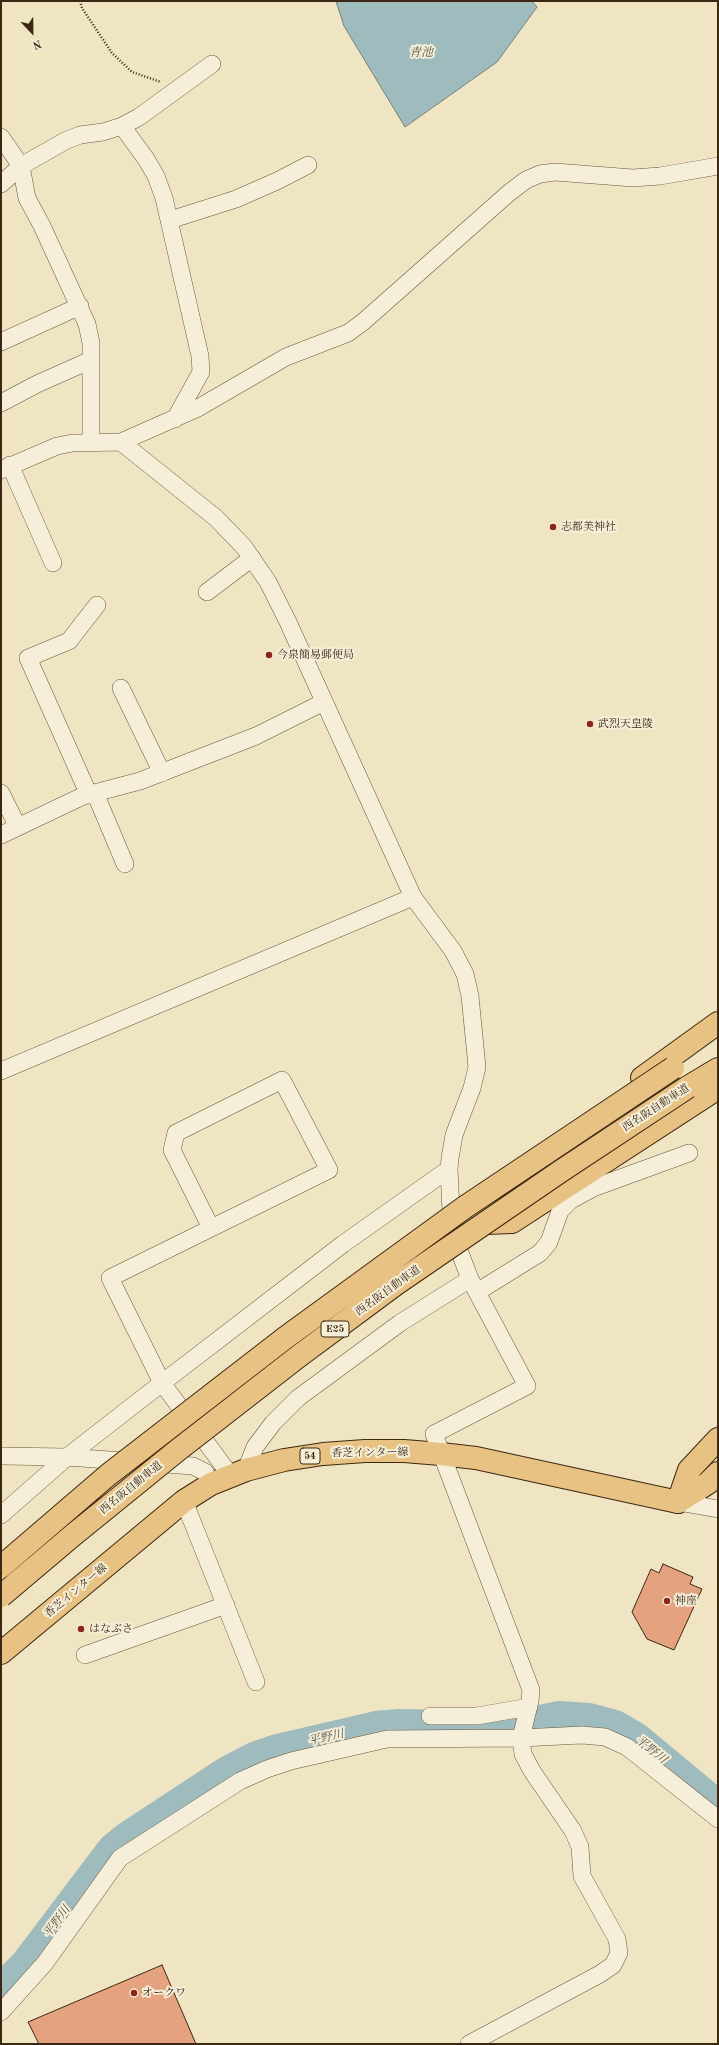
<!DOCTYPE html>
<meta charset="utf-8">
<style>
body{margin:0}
#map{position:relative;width:719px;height:2045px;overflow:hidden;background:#f0e5c3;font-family:"Old Standard TT",serif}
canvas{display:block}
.frame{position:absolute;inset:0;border:2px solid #3b2712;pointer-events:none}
.north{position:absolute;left:12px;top:12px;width:40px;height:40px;-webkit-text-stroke:3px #f5eed8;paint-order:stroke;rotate:158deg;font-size:11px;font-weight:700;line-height:16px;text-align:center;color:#3b2712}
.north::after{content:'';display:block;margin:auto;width:14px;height:18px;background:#3b2712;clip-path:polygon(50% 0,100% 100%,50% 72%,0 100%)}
</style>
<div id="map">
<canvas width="719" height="2045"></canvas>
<div class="frame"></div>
<div class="north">N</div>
</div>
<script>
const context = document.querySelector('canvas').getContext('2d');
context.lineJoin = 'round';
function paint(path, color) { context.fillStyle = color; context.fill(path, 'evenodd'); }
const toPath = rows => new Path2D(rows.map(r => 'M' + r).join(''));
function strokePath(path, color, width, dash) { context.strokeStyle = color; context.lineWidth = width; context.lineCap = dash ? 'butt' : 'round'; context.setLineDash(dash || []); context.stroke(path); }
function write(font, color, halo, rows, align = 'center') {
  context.font = font + ' "Old Standard TT","Noto Serif JP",serif'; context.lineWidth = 4; context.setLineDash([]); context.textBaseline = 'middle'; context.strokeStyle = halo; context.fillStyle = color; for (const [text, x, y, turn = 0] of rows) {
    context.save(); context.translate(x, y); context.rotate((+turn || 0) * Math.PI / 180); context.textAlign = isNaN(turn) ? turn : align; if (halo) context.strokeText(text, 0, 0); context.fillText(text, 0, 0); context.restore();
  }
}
const water = toPath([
 [336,1,532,1,537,7,497,62,405,127,344,26,336,1]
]);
paint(water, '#9ebcbe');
strokePath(water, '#768079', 1);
strokePath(toPath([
 [1,1988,25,1964,112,1849,128,1836,227,1771,254,1757,277,1749,376,1726,399,1724,513,1726,559,1716,589,1718,615,1725,636,1737,718,1805]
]), '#9ebcbe', 30);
const building = toPath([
 [663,1564,693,1577,690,1584,702,1589,674,1650,647,1639,632,1612,651,1569,659,1573,663,1564],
 [162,1965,196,2044,39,2044,28,2022,162,1965]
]);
paint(building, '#e4a27e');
strokePath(building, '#3b2712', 1);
const minor = toPath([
 [122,126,146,159,156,176,164,198,200,356,201,372,175,419],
 [1,137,21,166,27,198,42,226,87,324,91,343,91,442],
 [1,184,21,166,65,141,80,135,103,132,122,126,139,117,212,64],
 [170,220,236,199,277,181,308,165],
 [1,342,80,306],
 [1,403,37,384,91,360],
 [121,442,216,518,244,547,268,582,288,622,413,897,453,951,465,974,470,996,477,1067,472,1088,454,1135,450,1158,449,1169,452,1232,470,1279,527,1386,434,1434,531,1690,530,1701,521,1738,523,1754,532,1771,573,1831,580,1847,582,1876,617,1939,619,1953,613,1965,600,1974,469,2044],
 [10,465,53,563],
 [1,470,57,446,73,443,121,442,198,408,286,357,348,333,363,322,510,192,526,180,540,174,555,172,633,178,660,176,718,166],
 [207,592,252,558],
 [121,688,162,773],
 [1,793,18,827],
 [95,793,125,864],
 [89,795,28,658,69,641,97,605],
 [1,835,83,796,140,781,256,736,324,702],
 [1,1071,413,897],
 [211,1228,172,1150,176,1133,282,1080,329,1170,110,1278,162,1383,231,1476],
 [477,1292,540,1253,549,1242,560,1211,571,1200,593,1188,689,1153],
 [1,1456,67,1457,193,1466,205,1472,211,1484],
 [246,1470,255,1447,273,1423,298,1398,400,1323,470,1279],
 [184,1501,256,1682],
 [678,1502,718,1509],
 [1,1515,67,1457,162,1383,343,1244,449,1169],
 [85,1655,226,1605],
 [430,1716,477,1716,529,1707],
 [1,2012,45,1963,120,1858,240,1781,267,1769,291,1761,387,1739,521,1738,582,1735,605,1737,627,1747,718,1819]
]);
const primary = toPath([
 [1,1653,184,1501,211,1484,246,1470,284,1460,323,1454,365,1451,404,1451,441,1454,476,1458,678,1502]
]);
const motorway = toPath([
 [642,1078,718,1023],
 [688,1087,718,1069],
 [486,1223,512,1222,718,1088],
 [678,1502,689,1470,718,1439],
 [678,1502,708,1483,718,1473]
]);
strokePath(minor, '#68563e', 18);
strokePath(primary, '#3b2712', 24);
strokePath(motorway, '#3b2712', 24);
strokePath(toPath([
 [80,1,82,8,112,53,132,72,161,82]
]), '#3b2712', 2.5, [1, 2]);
strokePath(minor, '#f5eed8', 17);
strokePath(primary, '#e8c282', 22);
strokePath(motorway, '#e8c282', 22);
const motorwayBridge = toPath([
 [1,1567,108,1475,285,1338,465,1207,673,1068],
 [1,1596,72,1536,178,1450,299,1356,396,1284,561,1171,688,1087]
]);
strokePath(motorwayBridge, '#3b2712', 24, []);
strokePath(motorwayBridge, '#e8c282', 22);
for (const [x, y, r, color] of [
 [553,527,4,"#8f2418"],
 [269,655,4,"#8f2418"],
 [590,724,4,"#8f2418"],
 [667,1601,4,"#8f2418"],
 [81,1629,4,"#8f2418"],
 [134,1993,4,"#8f2418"]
]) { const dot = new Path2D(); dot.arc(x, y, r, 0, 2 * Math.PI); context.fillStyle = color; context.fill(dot); strokePath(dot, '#f5eed8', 1.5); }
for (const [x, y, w] of [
 [335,1329,28],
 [310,1456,20]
]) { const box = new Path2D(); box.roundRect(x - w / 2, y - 8, w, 16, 3); context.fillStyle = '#f5eed8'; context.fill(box); strokePath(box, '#3b2712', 1); }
write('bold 10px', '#3b2712', null, [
 ["E25",335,1329],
 ["54",310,1456]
]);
write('11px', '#3b2712', '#f5eed8', [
 ["志都美神社",561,527],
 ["今泉簡易郵便局",277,655],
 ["武烈天皇陵",598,724],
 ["神座",675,1601],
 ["はなぶさ",89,1629],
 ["オークワ",142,1993]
], 'left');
write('11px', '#3b2712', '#f5eed8', [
 ["西名阪自動車道",656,1108,-33],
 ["西名阪自動車道",388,1291,-36],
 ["香芝インター線",370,1453,-1],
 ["西名阪自動車道",131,1488,-39],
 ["香芝インター線",76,1591,-40]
]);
write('italic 12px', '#595446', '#f5eed8', [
 ["青池",421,53],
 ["平野川",326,1738,-13],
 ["平野川",651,1750,39],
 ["平野川",57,1922,-53]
]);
</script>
